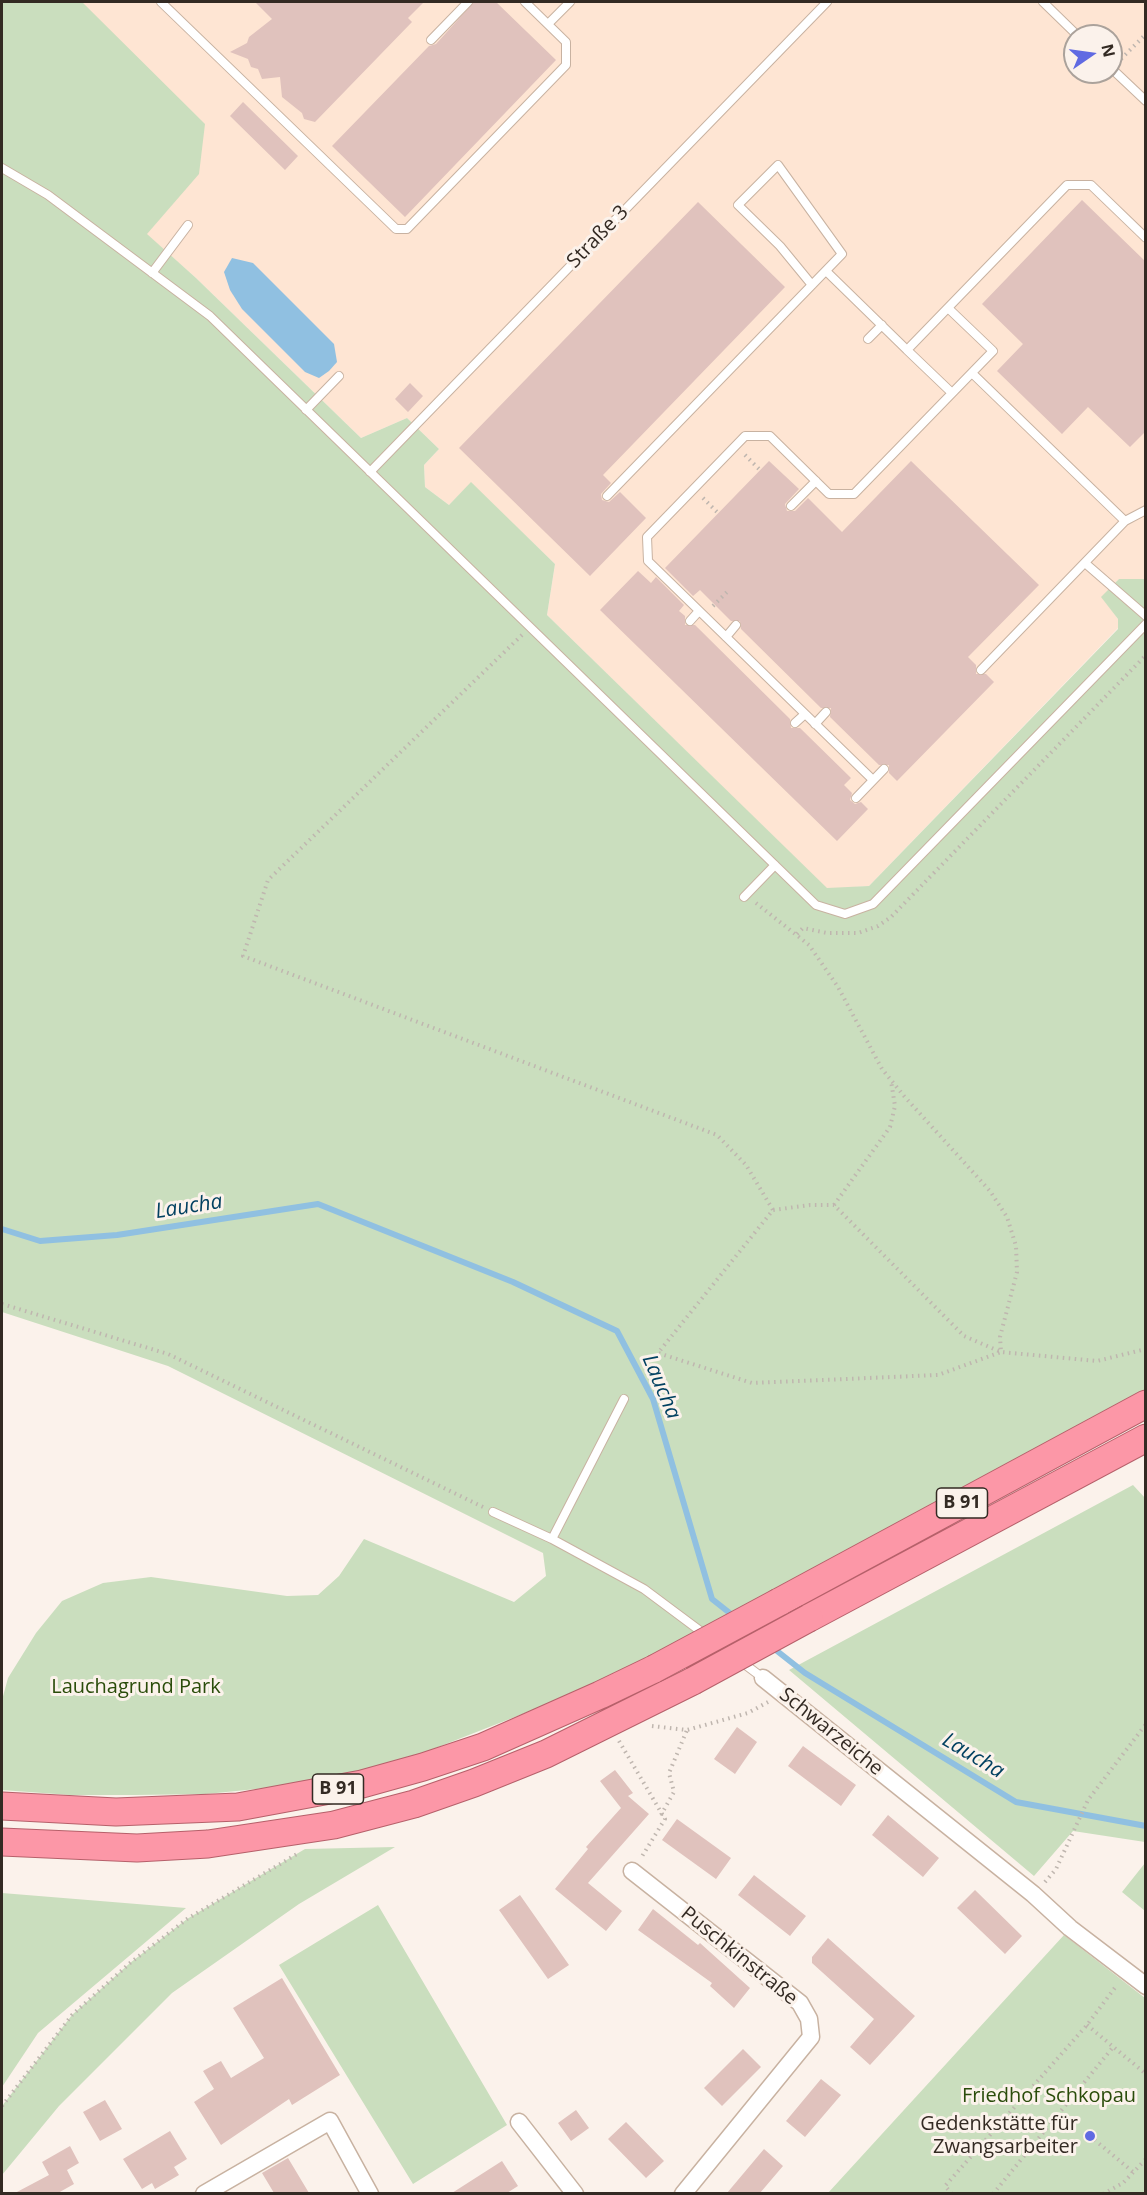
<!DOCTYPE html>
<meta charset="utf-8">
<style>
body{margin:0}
#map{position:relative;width:1147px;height:2195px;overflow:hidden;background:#fbf2eb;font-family:"Open Sans",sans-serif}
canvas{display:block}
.frame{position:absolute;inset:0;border:3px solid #332a23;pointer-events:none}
.north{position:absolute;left:1063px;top:24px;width:60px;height:60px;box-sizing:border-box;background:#fbf2eb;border:2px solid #aba29b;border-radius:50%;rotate:77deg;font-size:16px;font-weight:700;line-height:24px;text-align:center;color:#332a23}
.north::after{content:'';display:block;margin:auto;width:21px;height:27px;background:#606ae2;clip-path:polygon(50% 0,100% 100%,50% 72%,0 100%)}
</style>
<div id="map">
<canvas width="1147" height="2195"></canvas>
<div class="frame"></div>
<div class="north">N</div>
</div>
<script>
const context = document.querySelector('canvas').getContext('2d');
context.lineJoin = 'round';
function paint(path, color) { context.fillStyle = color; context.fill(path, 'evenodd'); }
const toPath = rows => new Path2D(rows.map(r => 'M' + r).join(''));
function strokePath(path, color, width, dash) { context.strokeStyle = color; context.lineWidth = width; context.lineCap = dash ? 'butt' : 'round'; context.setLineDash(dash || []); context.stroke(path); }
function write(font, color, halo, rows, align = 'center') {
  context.font = font + ' "Open Sans",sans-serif'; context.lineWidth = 6; context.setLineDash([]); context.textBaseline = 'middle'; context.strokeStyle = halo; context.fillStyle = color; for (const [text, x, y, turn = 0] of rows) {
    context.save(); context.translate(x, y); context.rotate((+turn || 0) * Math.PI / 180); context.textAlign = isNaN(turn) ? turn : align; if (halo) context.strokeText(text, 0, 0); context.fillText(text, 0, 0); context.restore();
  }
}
paint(toPath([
 [2,2,1145,2,1145,579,1119,579,1102,597,1118,619,1118,628,869,886,827,889,547,615,555,564,471,483,449,505,425,487,424,465,439,449,407,418,361,438,196,278,146,234,174,202],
 [1075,36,1111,36,1111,72,1075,72]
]), '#fee5d3');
paint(toPath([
 [2,2,82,2,205,124,199,174,147,234,196,278,361,438,407,418,439,449,424,465,425,487,449,505,471,482,555,564,547,615,827,888,869,886,1118,629,1118,619,1101,597,1119,579,1145,579,1146,1389,637,1663,548,1704,428,1751,361,1770,287,1786,206,1794,135,1795,70,1795,2,1790,2,1700,8,1678,36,1633,62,1601,103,1583,151,1577,287,1596,318,1595,339,1576,364,1539,514,1602,546,1576,543,1553,168,1366,2,1312],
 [1133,1485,1146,1499,1145,1842,1073,1831,1034,1876,789,1670],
 [395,1847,299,1904,172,1993,59,2106,2,2175,2,2106,72,2015,130,1963,187,1919,305,1849],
 [1145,1863,1145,1911,1122,1892],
 [2,1893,186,1908,38,2033,2,2087],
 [378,1905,507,2125,413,2184,279,1965],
 [1064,1935,1145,1998,1145,2193,828,2193]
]), '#cadebe');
paint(toPath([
 [232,258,253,263,334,344,337,362,329,371,319,378,305,372,242,309,230,290,224,272]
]), '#90c0e1');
strokePath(toPath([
 [2,1229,40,1241,117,1235,318,1204,513,1282,617,1331,653,1399,712,1599,736,1618],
 [772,1647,805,1673,1016,1802,1146,1826]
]), '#90c0e1', 6);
paint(toPath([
 [255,2,424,2,408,18,412,22,315,122,304,119,302,113,282,97,280,77,262,79,258,69,251,67,248,59,230,52,247,43,249,37,272,19],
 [474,2,496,2,556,60,405,217,332,146,429,46,436,44],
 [243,102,298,156,285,170,230,116],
 [1082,200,1146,262,1146,431,1130,447,1088,407,1062,434,997,371,1023,344,982,304],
 [698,202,785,287,603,475,611,483,601,494,602,500,609,502,620,492,646,518,590,576,459,448],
 [410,383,423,396,408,412,395,399],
 [769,461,799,489,785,504,787,511,795,511,808,498,842,532,911,461,1039,585,968,657,976,665,976,674,986,674,994,682,897,781,889,773,889,765,879,765,830,717,831,708,821,708,741,629,740,621,731,621,700,590,693,596,665,568],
 [638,571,651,583,656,577,684,605,679,611,685,616,685,625,695,625,790,719,791,728,800,728,851,778,844,785,852,793,850,800,855,804,861,802,868,809,837,841,600,610],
 [737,1727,757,1742,735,1774,714,1759],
 [803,1746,856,1785,841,1806,788,1766],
 [615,1770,633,1793,628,1796,649,1814,588,1883,622,1911,606,1931,555,1889,588,1849,586,1847,621,1808,600,1781],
 [888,1815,939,1858,923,1877,872,1835],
 [677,1819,731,1858,716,1879,662,1840],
 [754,1875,806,1916,790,1936,738,1895],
 [975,1890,1022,1936,1005,1954,957,1908],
 [520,1895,569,1965,548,1979,499,1910],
 [653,1909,698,1945,700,1943,750,1988,734,2008,710,1986,712,1983,638,1930],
 [828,1938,915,2016,870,2065,850,2047,874,2019,812,1963,812,1957],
 [282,1978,340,2075,292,2105,289,2099,221,2145,194,2102,214,2089,203,2071,221,2061,231,2078,264,2058,233,2008],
 [743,2049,761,2067,722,2106,704,2088],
 [821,2079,841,2095,805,2137,786,2121],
 [105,2100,122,2129,100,2141,83,2112],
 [576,2110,589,2128,571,2141,558,2123],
 [626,2122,664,2161,646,2178,608,2139],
 [170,2131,187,2159,174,2167,179,2175,155,2189,152,2183,142,2189,123,2159],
 [70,2146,79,2163,67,2170,74,2184,58,2193,15,2193,49,2175,42,2162],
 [764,2149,783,2166,760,2193,727,2193],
 [288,2158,309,2193,274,2193,262,2173],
 [502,2161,518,2186,507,2193,452,2193]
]), '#e0c2bd');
const service = toPath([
 [161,2,396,229,407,229,566,65,566,42,525,2],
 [1043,2,1078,36],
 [548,24,570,2],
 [431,40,468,2],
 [1111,68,1146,101],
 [2,168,48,195,210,316,816,905,845,914,873,904,1146,624],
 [826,271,907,350],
 [152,273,188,225],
 [868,339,882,325],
 [972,373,1125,521],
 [952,393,907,350,1067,185,1091,185,1146,238],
 [306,410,339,376],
 [370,472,827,2],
 [607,496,842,254,778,165,738,205,780,246,812,285],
 [791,506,816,481],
 [1085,563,1146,616],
 [690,621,699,611],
 [726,637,736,625],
 [981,670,1125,521,1146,510],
 [795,723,805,714],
 [815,724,826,712],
 [873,780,648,561,647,537,745,436,770,436,829,494,854,494,993,351,948,308],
 [856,798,884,769],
 [744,897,775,865],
 [493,1512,552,1539,644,1589,707,1636],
 [552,1539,624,1399],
 [739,1660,763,1678]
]);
const minor = toPath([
 [763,1678,1033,1894,1070,1928,1146,1986],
 [632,1871,800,2003,809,2019,811,2037,683,2194],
 [519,2122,575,2194],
 [204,2194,330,2121,370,2194]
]);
const trunk = toPath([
 [779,1602,1146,1404],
 [809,1618,1146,1438],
 [2,1806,116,1812,238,1807,362,1784,423,1767,483,1747,600,1695,654,1669],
 [2,1842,137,1848,208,1844,334,1825,414,1804,474,1783,546,1754,693,1681]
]);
strokePath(service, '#c8b2a1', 10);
strokePath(minor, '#c8b2a1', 19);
strokePath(trunk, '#b6606a', 29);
strokePath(toPath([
 [1121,59,1146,34],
 [745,455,760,470],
 [703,498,718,513],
 [713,606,727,592],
 [522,635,268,880,243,956,717,1135,746,1165,773,1210],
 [756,903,809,945,838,987,882,1069,904,1096,990,1191,1007,1217,1016,1246,1017,1272,1000,1337,1001,1352,938,1375,752,1383,658,1353,773,1210,810,1205,834,1205,964,1336,1001,1352,1097,1361,1146,1349],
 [797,934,803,928,827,933,858,933,878,926,891,917,1146,655],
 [834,1205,890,1127,895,1106,891,1081],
 [2,1304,168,1354,483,1507],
 [652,1726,687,1730,748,1713,768,1702],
 [619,1741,665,1819,641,1858],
 [661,1815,674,1792,669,1773,687,1730],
 [1045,1882,1056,1869,1088,1800,1146,1724],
 [1087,2025,1146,2074],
 [2,2106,72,2015,130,1963,187,1919,297,1854],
 [1090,2136,1133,2172],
 [952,2194,945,2186,1087,2025,1117,1985],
 [993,2194,1114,2046],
 [1103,2194,1123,2183,1146,2159]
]), '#bfb6af', 4, [1.5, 4.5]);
strokePath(service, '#fff', 8);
strokePath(minor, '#fff', 16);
strokePath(trunk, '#fc97a7', 27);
const trunkBridge = toPath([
 [654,1669,779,1602],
 [693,1681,809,1618]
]);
strokePath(trunkBridge, '#b6606a', 29, []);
strokePath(trunkBridge, '#fc97a7', 27);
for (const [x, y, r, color] of [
 [1090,2136,6,"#606ae2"]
]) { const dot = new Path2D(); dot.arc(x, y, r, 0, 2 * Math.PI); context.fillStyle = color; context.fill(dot); strokePath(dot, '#fbf2eb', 2); }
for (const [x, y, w] of [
 [962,1503,51],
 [338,1789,51]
]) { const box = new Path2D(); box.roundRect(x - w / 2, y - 15, w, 30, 4.5); context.fillStyle = '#fbf2eb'; context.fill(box); strokePath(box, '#332a23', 1.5); }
write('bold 18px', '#332a23', null, [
 ["B 91",962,1503],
 ["B 91",338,1789]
]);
write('20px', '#332a23', '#fbf2eb', [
 ["Straße 3",598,237,-46],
 ["Schwarzeiche",831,1732,39],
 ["Puschkinstraße",739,1956,39]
]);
write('20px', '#2a4c0a', '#fbf2eb', [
 ["Lauchagrund Park",136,1687],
 ["Friedhof Schkopau",1049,2096]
]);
write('20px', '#332a23', '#fbf2eb', [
 ["Gedenkstätte für",1078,2124],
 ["Zwangsarbeiter",1078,2147]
], 'right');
write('italic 21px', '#014060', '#fbf2eb', [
 ["Laucha",189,1207,-9],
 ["Laucha",661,1387,67],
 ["Laucha",973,1756,31]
]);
</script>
